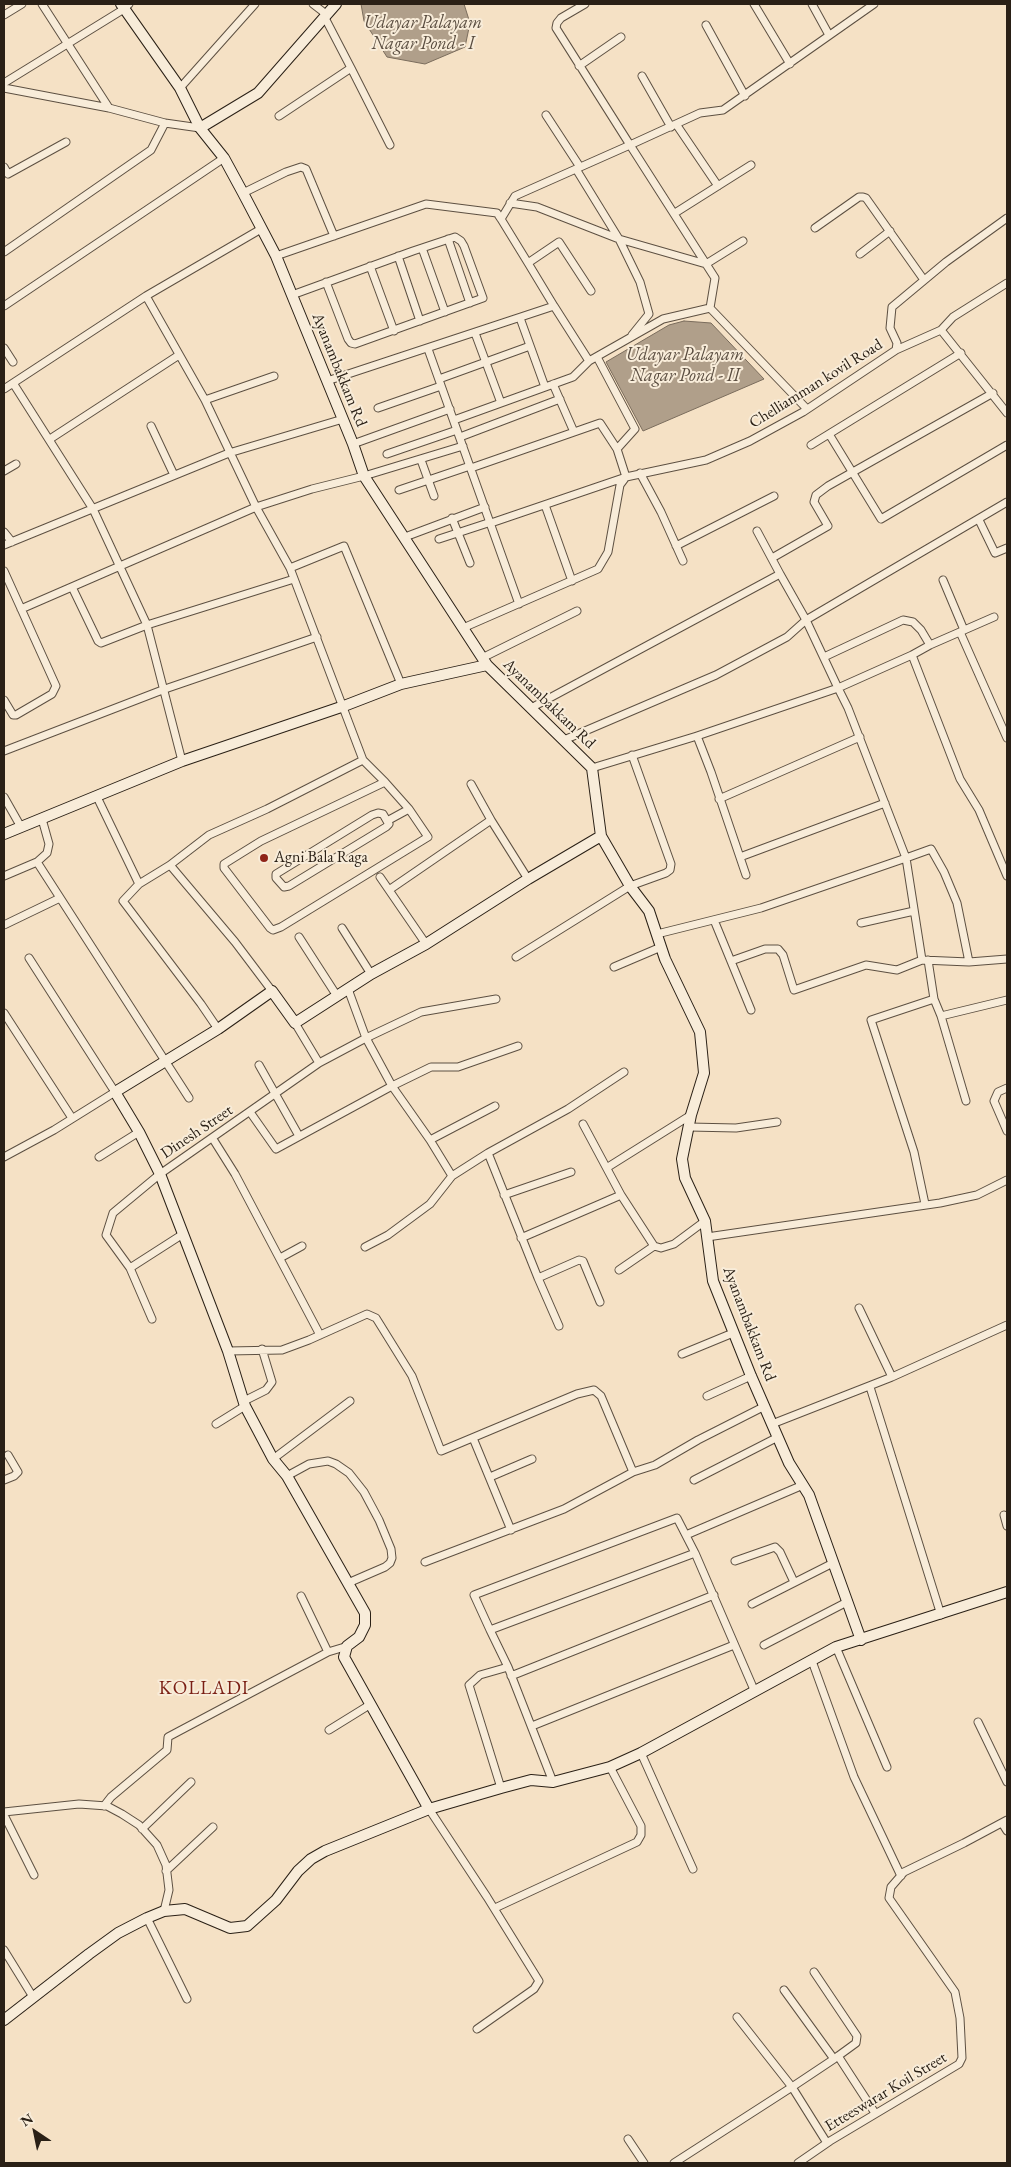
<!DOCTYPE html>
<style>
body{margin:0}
#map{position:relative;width:1011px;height:2167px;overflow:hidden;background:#f5e1c5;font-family:"EB Garamond",serif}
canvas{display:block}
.frame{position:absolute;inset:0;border:5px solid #2a2016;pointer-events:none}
.north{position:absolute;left:10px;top:2107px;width:50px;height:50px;-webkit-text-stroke:4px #f8ecd9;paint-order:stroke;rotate:326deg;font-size:14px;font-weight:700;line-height:20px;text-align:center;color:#2a2016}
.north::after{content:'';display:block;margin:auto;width:18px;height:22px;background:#2a2016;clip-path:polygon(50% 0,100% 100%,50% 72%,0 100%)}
</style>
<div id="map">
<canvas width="1011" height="2167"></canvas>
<div class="frame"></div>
<div class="north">N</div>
</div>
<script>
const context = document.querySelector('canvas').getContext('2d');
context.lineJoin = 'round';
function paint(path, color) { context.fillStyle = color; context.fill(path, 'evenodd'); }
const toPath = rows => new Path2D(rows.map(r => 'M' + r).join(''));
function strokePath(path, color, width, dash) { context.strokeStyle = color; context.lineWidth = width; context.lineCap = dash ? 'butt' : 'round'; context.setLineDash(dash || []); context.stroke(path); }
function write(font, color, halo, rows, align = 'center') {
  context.font = font + ' "EB Garamond",serif'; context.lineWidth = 4; context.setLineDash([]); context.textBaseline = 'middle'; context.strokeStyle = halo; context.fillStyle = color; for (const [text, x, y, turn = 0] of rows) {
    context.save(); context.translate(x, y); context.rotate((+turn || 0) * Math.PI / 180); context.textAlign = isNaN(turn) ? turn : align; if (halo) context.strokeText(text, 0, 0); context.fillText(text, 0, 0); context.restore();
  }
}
const water = toPath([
 [361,4,464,4,470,23,465,47,425,64,387,57,364,21,361,4],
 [684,321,711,323,764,379,643,431,606,362,669,325,684,321]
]);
paint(water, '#b09f8a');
strokePath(water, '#7a6c5c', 1);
const street = toPath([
 [42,4,109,108],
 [313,4,326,14],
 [585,4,561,18,557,23,556,28,630,145,700,113,723,110,874,4],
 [754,4,790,64],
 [812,4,829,35],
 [4,15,22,4],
 [706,25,745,96],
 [579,66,621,37],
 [351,68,390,145],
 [642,76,671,127],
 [4,83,124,9,129,4],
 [4,88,109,108,165,123,200,128],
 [180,88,255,4],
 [546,115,580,167],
 [279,116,351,68,324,16],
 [676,124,718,186],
 [4,167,8,174,66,142],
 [576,169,619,239,640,282,649,314,632,335],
 [243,193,286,172,301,167,306,169,334,236],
 [510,203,537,207,619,239,706,264,743,241],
 [675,213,751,165],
 [815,228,859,197,863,197,866,198,924,280],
 [448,239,470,303],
 [422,248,445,312],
 [4,252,151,150,165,123],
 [860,254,890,231],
 [276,256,426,204,497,213,501,219,528,263,554,306,589,361,663,319,710,308,715,278,630,145,515,196,501,219],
 [398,256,420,321],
 [528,263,559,242,591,291],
 [370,266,394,331],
 [292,295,413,251,455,237,461,241,464,246,483,298,355,344,351,343,348,339,326,282],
 [146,296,205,400,256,507,290,568,363,760,385,782,409,809,428,837,281,927,273,930,270,928,224,868,224,864,261,841,385,782],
 [4,306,224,158],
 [710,308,807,409],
 [520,318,545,387],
 [941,330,953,317,1007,283],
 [475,333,501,403],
 [4,348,13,362],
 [428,349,519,604],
 [896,350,941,330,1007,413],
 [597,357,635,429,617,449,626,477],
 [439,379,530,346],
 [327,381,554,306],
 [13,383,93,509,147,625,182,761],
 [553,384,574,432],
 [4,389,146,296,261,229],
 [205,400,274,376],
 [378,408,441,386],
 [454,420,573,377,589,361],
 [151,426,174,475],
 [829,434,881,519,1007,445],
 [460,437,560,399],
 [50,439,179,355],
 [353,444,450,409],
 [811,445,961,353],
 [387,454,457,430],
 [421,460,434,496],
 [471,468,600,423,617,449],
 [4,471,16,464],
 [640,473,661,512,683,561],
 [399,490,470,466],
 [545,505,572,581],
 [452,518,470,563],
 [979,520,995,553,1007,548],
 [491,523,626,477,706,460,750,441,803,412,896,350,897,343,890,328,892,307,946,262,1007,218],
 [757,531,780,574],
 [4,532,12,542],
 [405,537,485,507],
 [439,539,491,522],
 [4,545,229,453,343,419],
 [676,546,774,496],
 [772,558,828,526,814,502,816,495,828,486,993,393],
 [290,568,344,546,401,684],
 [4,571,56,686,52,694,16,715,13,715,4,700],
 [943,580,964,630],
 [72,587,98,641,101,643,147,625,294,579],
 [21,609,256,507,312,489,364,476,463,446],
 [463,628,598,569,608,552,620,485,626,477],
 [960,632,1007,738],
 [930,645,994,617],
 [824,657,903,620,913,622,921,630,930,645,912,655],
 [482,658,577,611],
 [531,708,780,574,806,620,838,688,912,655,960,779,979,810,1007,876],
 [697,736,711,772,746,875],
 [564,740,716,675,787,637,806,620,1007,502],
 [4,751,165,689,317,637],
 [592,768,697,736,838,688,848,708,906,858,931,849,944,872,957,903,969,962],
 [471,784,491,820],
 [4,797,21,827],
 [97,797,139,884,123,901,201,1004,218,1029],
 [719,799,860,737],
 [42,819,49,844,47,853,37,862,189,1098],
 [387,821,389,824,386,827,289,886,284,887,276,878,276,874,372,815,378,813,383,814,387,821,409,809],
 [740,857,885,803],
 [170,865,209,835,267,809,363,760],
 [4,876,37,862],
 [380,877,426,944],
 [139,884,170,865,235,942,272,991],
 [389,890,491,820,528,879],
 [714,920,751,1010],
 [861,923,914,911],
 [4,925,60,898],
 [342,928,371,974],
 [657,934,761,908,906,858,922,960,969,962,1007,959],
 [299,937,337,996],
 [516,957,630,886,666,873,670,870,671,864,632,755],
 [928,960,934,999,941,1016,1007,1000],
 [731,961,765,949,778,949,783,955,794,990,866,965,897,970,922,960],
 [614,967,661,947],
 [348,989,366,1038,392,1086,430,1140,452,1176],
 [4,1013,72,1118],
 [941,1016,966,1101],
 [295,1023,319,1063],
 [259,1065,299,1136],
 [1007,1088,998,1092,994,1101,1007,1131],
 [250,1112,276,1149,392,1086,431,1067,458,1067,518,1046],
 [689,1127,736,1128,777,1122],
 [213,1139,235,1174,320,1335],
 [430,1140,495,1106],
 [488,1153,538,1278,579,1260,583,1261,600,1302],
 [4,1157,54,1130,115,1092,29,958],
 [99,1157,139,1132],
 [608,1167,691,1115],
 [504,1195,571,1172],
 [621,1195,654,1246,661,1248,674,1244,705,1221],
 [925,1204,914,1152,871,1020,934,999],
 [707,1237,940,1203,977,1195,1007,1180],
 [521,1238,621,1195,583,1124],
 [365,1247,388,1235,430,1204,452,1176,488,1153,568,1109,624,1072],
 [280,1258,302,1246],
 [130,1268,183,1234],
 [619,1270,654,1246],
 [538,1278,559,1326],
 [859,1308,892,1377],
 [152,1319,130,1268,106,1235,113,1213,160,1174,319,1063,366,1038,421,1012,496,999],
 [228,1351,282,1350,309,1340,367,1314,376,1318,412,1376,441,1451,577,1394,594,1390,601,1396,633,1472,655,1465,698,1440,765,1406],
 [682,1354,733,1333],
 [870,1387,941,1615],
 [707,1396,751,1376],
 [244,1401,266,1390,272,1382,262,1349],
 [216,1424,245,1406],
 [772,1424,892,1377,1007,1325],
 [473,1438,511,1530],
 [273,1459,350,1401],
 [287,1476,309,1464,328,1461,336,1464,349,1473,364,1492,379,1520,391,1549,392,1558,390,1563,385,1567,348,1583],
 [490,1477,532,1459],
 [4,1480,14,1476,18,1472,8,1455],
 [694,1480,778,1437],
 [1004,1515,1007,1526],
 [686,1535,803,1485],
 [735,1561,775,1547,780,1552,794,1582],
 [425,1562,564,1509,633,1472],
 [301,1596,328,1652],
 [752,1604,833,1563],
 [490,1630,474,1595,677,1518,695,1553],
 [764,1645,847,1602],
 [836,1647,887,1767],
 [812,1661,854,1777,901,1876],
 [511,1676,714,1595],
 [978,1722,1007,1782],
 [532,1726,734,1645],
 [329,1730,371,1704],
 [641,1753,693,1869],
 [553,1782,508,1667,490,1630,695,1553,755,1692],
 [501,1788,469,1685,480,1675,508,1667],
 [104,1806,111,1797,167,1750,168,1737,328,1652,348,1646],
 [429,1809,487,1897,539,1981,534,1989,477,2029],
 [4,1812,79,1804,107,1806,122,1814,139,1825,157,1845,166,1865,169,1890,164,1911],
 [4,1815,34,1875],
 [1002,1823,1007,1831],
 [142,1829,191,1782],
 [166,1871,213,1827],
 [495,1908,637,1842,641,1835,641,1826,610,1767],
 [147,1918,187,1999],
 [4,1950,33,1997],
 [814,1972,857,2036,856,2043,834,2059],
 [737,2017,792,2087,834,2059,784,1990],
 [838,2056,875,2113],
 [628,2139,644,2163],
 [674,2163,792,2087,827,2143],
 [798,2163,830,2141,959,2064,962,2058,960,2018,955,1992,889,1898,891,1887,904,1872,964,1843,1007,1820]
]);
const secondary = toPath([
 [121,4,180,88,200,128,224,158,243,193,276,256,353,444,364,476,487,665,592,768,601,836,630,886,649,911,665,959,700,1032,704,1073,691,1115,682,1159,685,1178,705,1221,713,1281,751,1376,789,1463,809,1495,861,1640],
 [200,128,258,93,336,4],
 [4,834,182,761,344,706,401,684,487,665],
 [429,1809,344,1657,347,1646,359,1637,365,1625,365,1613,287,1476,273,1459,245,1406,228,1351,160,1174,139,1132,115,1092,218,1029,272,991,295,1023,371,974,426,944,528,879,601,836],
 [4,2020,89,1954,118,1933,147,1918,164,1911,185,1909,230,1928,247,1926,276,1900,298,1871,311,1859,325,1851,429,1809,501,1788,531,1780,553,1782,610,1767,641,1753,836,1647,1007,1592]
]);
strokePath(street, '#5d5042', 9);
strokePath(secondary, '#2a2016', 12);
strokePath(street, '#f8ecd9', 7);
strokePath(secondary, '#f8ecd9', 10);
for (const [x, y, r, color] of [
 [264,858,5,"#8f2418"]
]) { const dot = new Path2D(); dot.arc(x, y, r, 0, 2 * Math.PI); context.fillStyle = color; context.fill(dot); strokePath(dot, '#f8ecd9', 2); }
write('16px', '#2a2016', '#f8ecd9', [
 ["Ayanambakkam Rd",339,370,68],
 ["Chelliamman kovil Road",816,384,-32],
 ["Ayanambakkam Rd",549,704,44],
 ["Dinesh Street",197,1132,-34],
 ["Ayanambakkam Rd",749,1324,69],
 ["Etteeswarar Koil Street",886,2092,-31]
]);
write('16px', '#2a2016', '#f8ecd9', [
 ["Agni Bala Raga",274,858]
], 'left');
write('italic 18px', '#594c3f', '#f8ecd9', [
 ["Udayar Palayam",423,23],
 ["Nagar Pond - I",423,44],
 ["Udayar Palayam",685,355],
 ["Nagar Pond - II",685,376]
]);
context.letterSpacing = '1px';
write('19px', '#7a1f14', '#f8ecd9', [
 ["KOLLADI",204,1689]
]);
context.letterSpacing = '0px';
</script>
